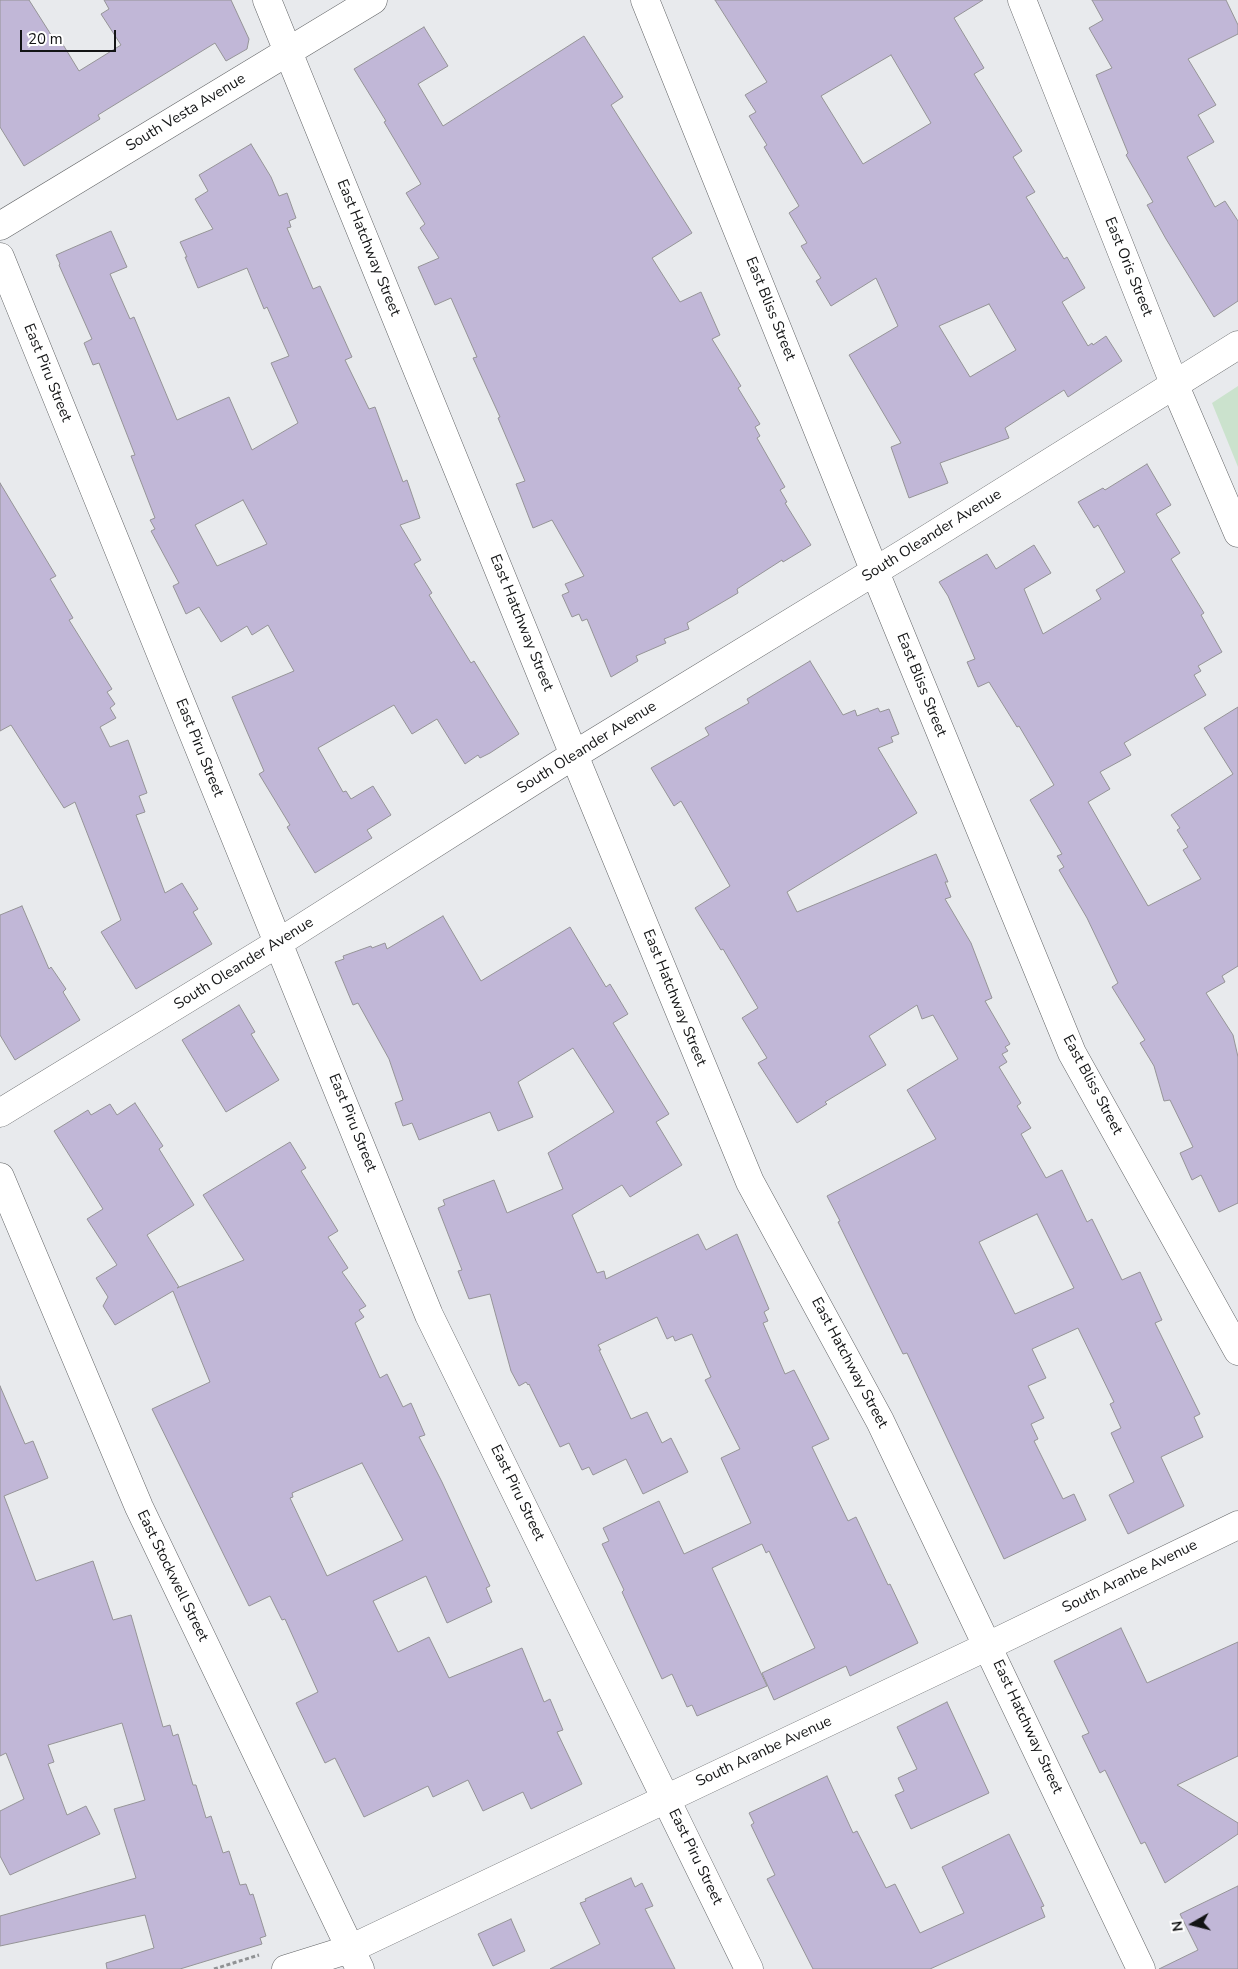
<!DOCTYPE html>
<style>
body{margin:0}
#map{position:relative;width:1238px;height:1969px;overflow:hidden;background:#e8eaed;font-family:"Nunito Sans",sans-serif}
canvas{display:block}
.north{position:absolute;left:1168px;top:1899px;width:50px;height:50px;-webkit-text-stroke:4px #fff;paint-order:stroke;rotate:262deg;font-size:14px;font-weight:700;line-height:20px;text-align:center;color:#131415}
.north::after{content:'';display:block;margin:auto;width:18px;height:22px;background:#131415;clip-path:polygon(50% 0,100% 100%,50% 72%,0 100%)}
.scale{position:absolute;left:20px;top:30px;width:96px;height:22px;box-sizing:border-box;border:2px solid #131415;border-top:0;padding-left:6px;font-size:15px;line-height:18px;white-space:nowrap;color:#131415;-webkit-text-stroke:4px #fff;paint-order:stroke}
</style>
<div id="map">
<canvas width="1238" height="1969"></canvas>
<div class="north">N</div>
<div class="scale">20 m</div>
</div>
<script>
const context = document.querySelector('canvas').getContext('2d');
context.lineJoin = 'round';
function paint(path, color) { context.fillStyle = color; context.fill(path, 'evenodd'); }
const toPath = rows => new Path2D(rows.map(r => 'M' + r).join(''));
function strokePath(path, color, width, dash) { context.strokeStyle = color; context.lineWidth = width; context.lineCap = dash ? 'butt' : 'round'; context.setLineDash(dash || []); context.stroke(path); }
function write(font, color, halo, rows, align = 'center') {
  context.font = font + ' "Nunito Sans",sans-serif'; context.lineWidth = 4.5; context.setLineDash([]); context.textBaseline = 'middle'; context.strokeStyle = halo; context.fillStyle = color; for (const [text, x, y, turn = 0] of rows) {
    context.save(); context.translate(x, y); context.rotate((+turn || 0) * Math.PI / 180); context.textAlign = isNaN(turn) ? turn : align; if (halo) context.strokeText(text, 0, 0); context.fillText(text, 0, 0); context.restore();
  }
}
paint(toPath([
 [1238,386,1238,467,1212,403]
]), '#cbe2cd');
const building = toPath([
 [0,0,29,0,55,41,59,38,79,71,121,45,101,14,109,9,104,0,231,0,249,39,247,49,226,61,215,43,98,115,100,119,24,166,0,127,0,0],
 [715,0,983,0,954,18,984,68,974,74,1022,151,1013,157,1035,192,1026,197,1064,259,1067,257,1085,288,1062,302,1088,346,1092,343,1093,345,1106,336,1122,361,1068,397,1064,390,1005,428,1009,438,940,463,948,483,909,498,891,447,901,443,849,355,898,326,876,278,831,306,816,281,821,278,801,246,807,243,789,213,799,206,779,172,764,147,767,145,749,116,756,112,745,95,767,82,715,0],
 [891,55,931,123,863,164,821,96,891,55],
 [989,304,1016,350,970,377,939,326,989,304],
 [1092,0,1226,0,1238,25,1238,34,1188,59,1216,105,1198,115,1214,142,1187,157,1215,207,1225,201,1238,221,1238,301,1214,317,1166,239,1147,205,1153,202,1126,155,1128,153,1096,75,1112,68,1089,28,1103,20,1092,0],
 [424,27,448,66,418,84,443,126,584,36,623,97,611,105,692,233,652,258,680,302,701,292,720,335,712,339,741,386,738,388,760,424,755,427,760,436,757,438,785,487,780,490,787,502,785,503,811,545,783,562,782,560,737,589,738,593,687,623,689,629,664,639,666,643,636,656,638,661,611,677,587,619,582,621,579,614,572,617,562,595,569,592,565,584,584,576,552,520,533,528,516,484,525,481,498,418,500,417,473,358,477,357,451,298,435,305,418,267,439,258,420,228,425,224,406,193,421,184,384,122,386,121,354,69,424,27],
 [251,144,271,177,279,196,287,193,296,218,289,221,291,227,287,228,313,289,320,286,352,357,345,360,369,409,375,407,403,482,407,480,420,518,400,525,421,560,414,564,432,593,429,595,471,663,474,661,519,734,490,753,480,758,478,755,465,764,437,719,412,734,394,705,318,748,343,792,346,791,351,799,373,786,391,815,367,830,372,838,315,873,287,827,290,825,259,774,264,771,232,697,294,671,268,625,252,635,247,626,221,642,199,607,186,614,173,586,179,583,151,531,155,529,150,520,155,518,131,456,135,455,99,363,93,365,84,343,92,339,59,265,60,264,56,255,111,231,127,267,110,274,130,319,134,317,177,420,229,397,252,450,298,423,271,363,289,356,267,307,264,309,247,268,198,288,185,257,187,257,180,242,213,229,195,199,208,191,199,175,251,144],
 [243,500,267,544,217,566,195,525,243,500],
 [1147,464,1171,505,1156,514,1180,553,1171,559,1204,613,1201,615,1222,652,1198,666,1201,671,1194,675,1206,695,1124,743,1131,755,1100,772,1110,789,1088,802,1148,906,1201,879,1183,850,1188,847,1177,830,1180,828,1171,815,1233,774,1204,728,1238,707,1238,966,1222,976,1225,982,1206,993,1233,1035,1238,1057,1238,1203,1219,1212,1201,1175,1192,1180,1180,1153,1193,1147,1170,1100,1164,1101,1154,1066,1140,1043,1145,1040,1112,987,1118,983,1087,918,1059,870,1064,867,1057,856,1062,854,1030,800,1054,785,1019,726,1017,727,989,682,978,687,967,662,975,659,948,596,939,582,987,554,996,569,1034,545,1051,573,1024,589,1043,634,1101,599,1096,590,1125,572,1098,525,1094,528,1078,502,1103,488,1105,490,1147,464],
 [0,483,56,576,50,579,73,618,69,620,112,689,107,692,115,704,110,708,116,718,100,727,110,747,128,740,147,793,139,796,145,812,136,815,165,893,182,883,198,909,193,912,212,944,136,989,101,932,121,920,75,802,64,808,11,725,0,731,0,483],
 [810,661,843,715,855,710,857,716,878,708,880,712,889,709,899,734,891,737,893,742,878,748,917,813,787,892,797,912,936,854,948,882,945,882,951,897,945,899,971,943,992,998,985,1001,1010,1044,1005,1047,1008,1051,1002,1054,1007,1062,999,1067,1021,1103,1017,1106,1031,1128,1021,1134,1046,1178,1062,1170,1087,1222,1092,1219,1122,1280,1140,1272,1162,1320,1155,1323,1200,1414,1194,1417,1203,1437,1161,1457,1184,1506,1128,1534,1109,1495,1134,1482,1111,1433,1121,1428,1110,1404,1114,1402,1078,1328,1032,1349,1046,1378,1028,1386,1044,1418,1031,1424,1038,1439,1034,1441,1063,1499,1074,1494,1086,1520,1004,1559,907,1353,903,1354,838,1222,840,1221,827,1196,936,1139,907,1090,958,1059,933,1015,922,1019,917,1005,869,1036,886,1065,825,1102,827,1104,797,1123,758,1063,767,1058,742,1018,758,1008,723,949,721,950,695,908,730,886,681,801,674,806,651,768,709,735,705,728,749,703,747,699,810,661],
 [1037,1214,1074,1288,1015,1314,979,1242,1037,1214],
 [22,906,49,969,51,967,66,989,63,992,80,1020,15,1060,0,1035,0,915,22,906],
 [443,916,481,981,570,927,606,987,610,984,628,1014,613,1023,669,1114,656,1122,682,1165,630,1197,622,1185,572,1215,597,1273,604,1271,606,1279,698,1234,706,1250,737,1234,769,1309,764,1312,768,1321,763,1323,785,1374,794,1370,829,1439,812,1447,848,1521,856,1517,888,1585,890,1584,918,1643,850,1676,846,1666,774,1700,762,1673,815,1648,769,1551,766,1553,762,1544,712,1568,767,1686,697,1716,692,1705,687,1707,672,1674,662,1679,622,1592,624,1590,602,1544,609,1541,603,1528,659,1501,684,1554,751,1523,721,1458,740,1449,705,1380,711,1377,692,1334,675,1341,673,1336,667,1339,657,1317,598,1345,601,1350,599,1350,631,1419,647,1412,662,1443,671,1438,688,1472,643,1494,626,1459,593,1475,589,1467,582,1470,569,1443,560,1447,529,1384,528,1385,526,1382,519,1386,511,1371,490,1294,469,1299,458,1271,462,1270,438,1208,445,1205,443,1200,494,1180,507,1213,563,1189,548,1153,614,1112,573,1048,518,1082,533,1117,498,1131,490,1112,419,1140,412,1123,403,1126,395,1103,403,1100,389,1059,358,1003,353,1005,335,962,344,959,343,956,371,946,372,948,385,943,387,949,443,916],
 [239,1005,255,1032,251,1034,279,1080,226,1112,182,1040,239,1005],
 [135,1103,163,1146,159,1149,194,1205,147,1235,179,1287,177,1288,244,1260,203,1195,290,1142,306,1168,301,1171,338,1231,328,1237,348,1268,342,1272,366,1306,359,1310,364,1317,355,1323,380,1378,387,1374,403,1407,411,1403,425,1435,419,1437,442,1482,490,1586,486,1588,492,1602,447,1623,426,1576,373,1601,398,1652,429,1637,449,1678,522,1648,544,1702,550,1699,563,1730,557,1732,582,1784,531,1809,523,1792,483,1811,468,1780,433,1797,428,1786,364,1817,335,1758,325,1763,296,1703,318,1692,285,1619,282,1620,270,1596,249,1606,152,1409,210,1382,173,1291,115,1325,103,1306,108,1297,96,1278,117,1265,87,1219,103,1209,54,1131,88,1110,91,1115,110,1104,117,1115,135,1103],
 [362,1463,403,1540,327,1576,290,1498,293,1497,292,1493,362,1463],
 [0,1386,25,1444,33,1441,48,1478,4,1496,36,1581,93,1561,113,1620,131,1615,163,1727,170,1725,173,1736,178,1734,193,1785,196,1785,206,1818,211,1816,223,1853,229,1851,240,1885,246,1884,250,1895,253,1894,266,1936,260,1938,262,1944,180,1969,107,1969,106,1963,154,1948,145,1915,0,1946,0,1916,136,1878,114,1809,145,1800,122,1723,48,1745,54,1762,48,1764,67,1815,86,1806,100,1834,10,1875,0,1856,0,1811,24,1799,6,1753,0,1756,0,1386],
 [1121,1628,1147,1683,1238,1642,1238,1756,1177,1785,1238,1823,1238,1834,1165,1883,1145,1842,1141,1844,1105,1770,1100,1773,1082,1736,1089,1733,1054,1661,1121,1628],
 [947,1702,989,1793,911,1829,895,1795,904,1791,898,1778,917,1769,897,1727,947,1702],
 [827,1776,853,1833,857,1831,886,1888,895,1884,920,1933,964,1913,942,1867,1009,1834,1044,1906,1041,1907,1045,1917,930,1969,813,1969,767,1879,775,1875,751,1825,754,1823,749,1813,827,1776],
 [631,1878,635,1887,642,1883,653,1906,645,1909,675,1969,550,1969,600,1944,580,1903,586,1901,585,1899,631,1878],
 [1238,1886,1238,1969,1159,1969,1198,1950,1180,1914,1238,1886],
 [511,1919,525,1951,493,1966,478,1934,511,1919]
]);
paint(building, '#c1b7d7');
strokePath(building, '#959497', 1);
const minor = toPath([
 [267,0,574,755,750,1182,880,1421,1141,1969],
 [645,0,875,572,1072,1053,1238,1351],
 [1022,0,1175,386,1238,533],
 [0,226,373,0],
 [0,257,429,1315,749,1969],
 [0,1113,278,943,574,755,908,551,1238,345],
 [0,1177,139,1507,360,1969],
 [286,1969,350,1949,988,1646,1238,1525]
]);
strokePath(minor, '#626466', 29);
strokePath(toPath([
 [214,1969,259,1955]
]), '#909294', 3, [4, 2.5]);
strokePath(minor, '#fff', 28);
write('15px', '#131415', '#fff', [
 ["South Vesta Avenue",186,113,-31],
 ["East Hatchway Street",368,248,68],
 ["East Oris Street",1128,267,68],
 ["East Bliss Street",770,309,68],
 ["East Piru Street",47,373,68],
 ["South Oleander Avenue",932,536,-32],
 ["East Hatchway Street",521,623,68],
 ["East Bliss Street",921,685,68],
 ["East Piru Street",199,748,68],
 ["South Oleander Avenue",587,748,-32],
 ["South Oleander Avenue",244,964,-32],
 ["East Hatchway Street",674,998,68],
 ["East Bliss Street",1092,1085,62],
 ["East Piru Street",352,1123,68],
 ["East Hatchway Street",849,1363,62],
 ["East Piru Street",517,1493,64],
 ["East Stockwell Street",172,1576,64],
 ["South Aranbe Avenue",1130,1577,-26],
 ["East Hatchway Street",1027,1727,65],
 ["South Aranbe Avenue",764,1752,-25],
 ["East Piru Street",695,1857,64]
]);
</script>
